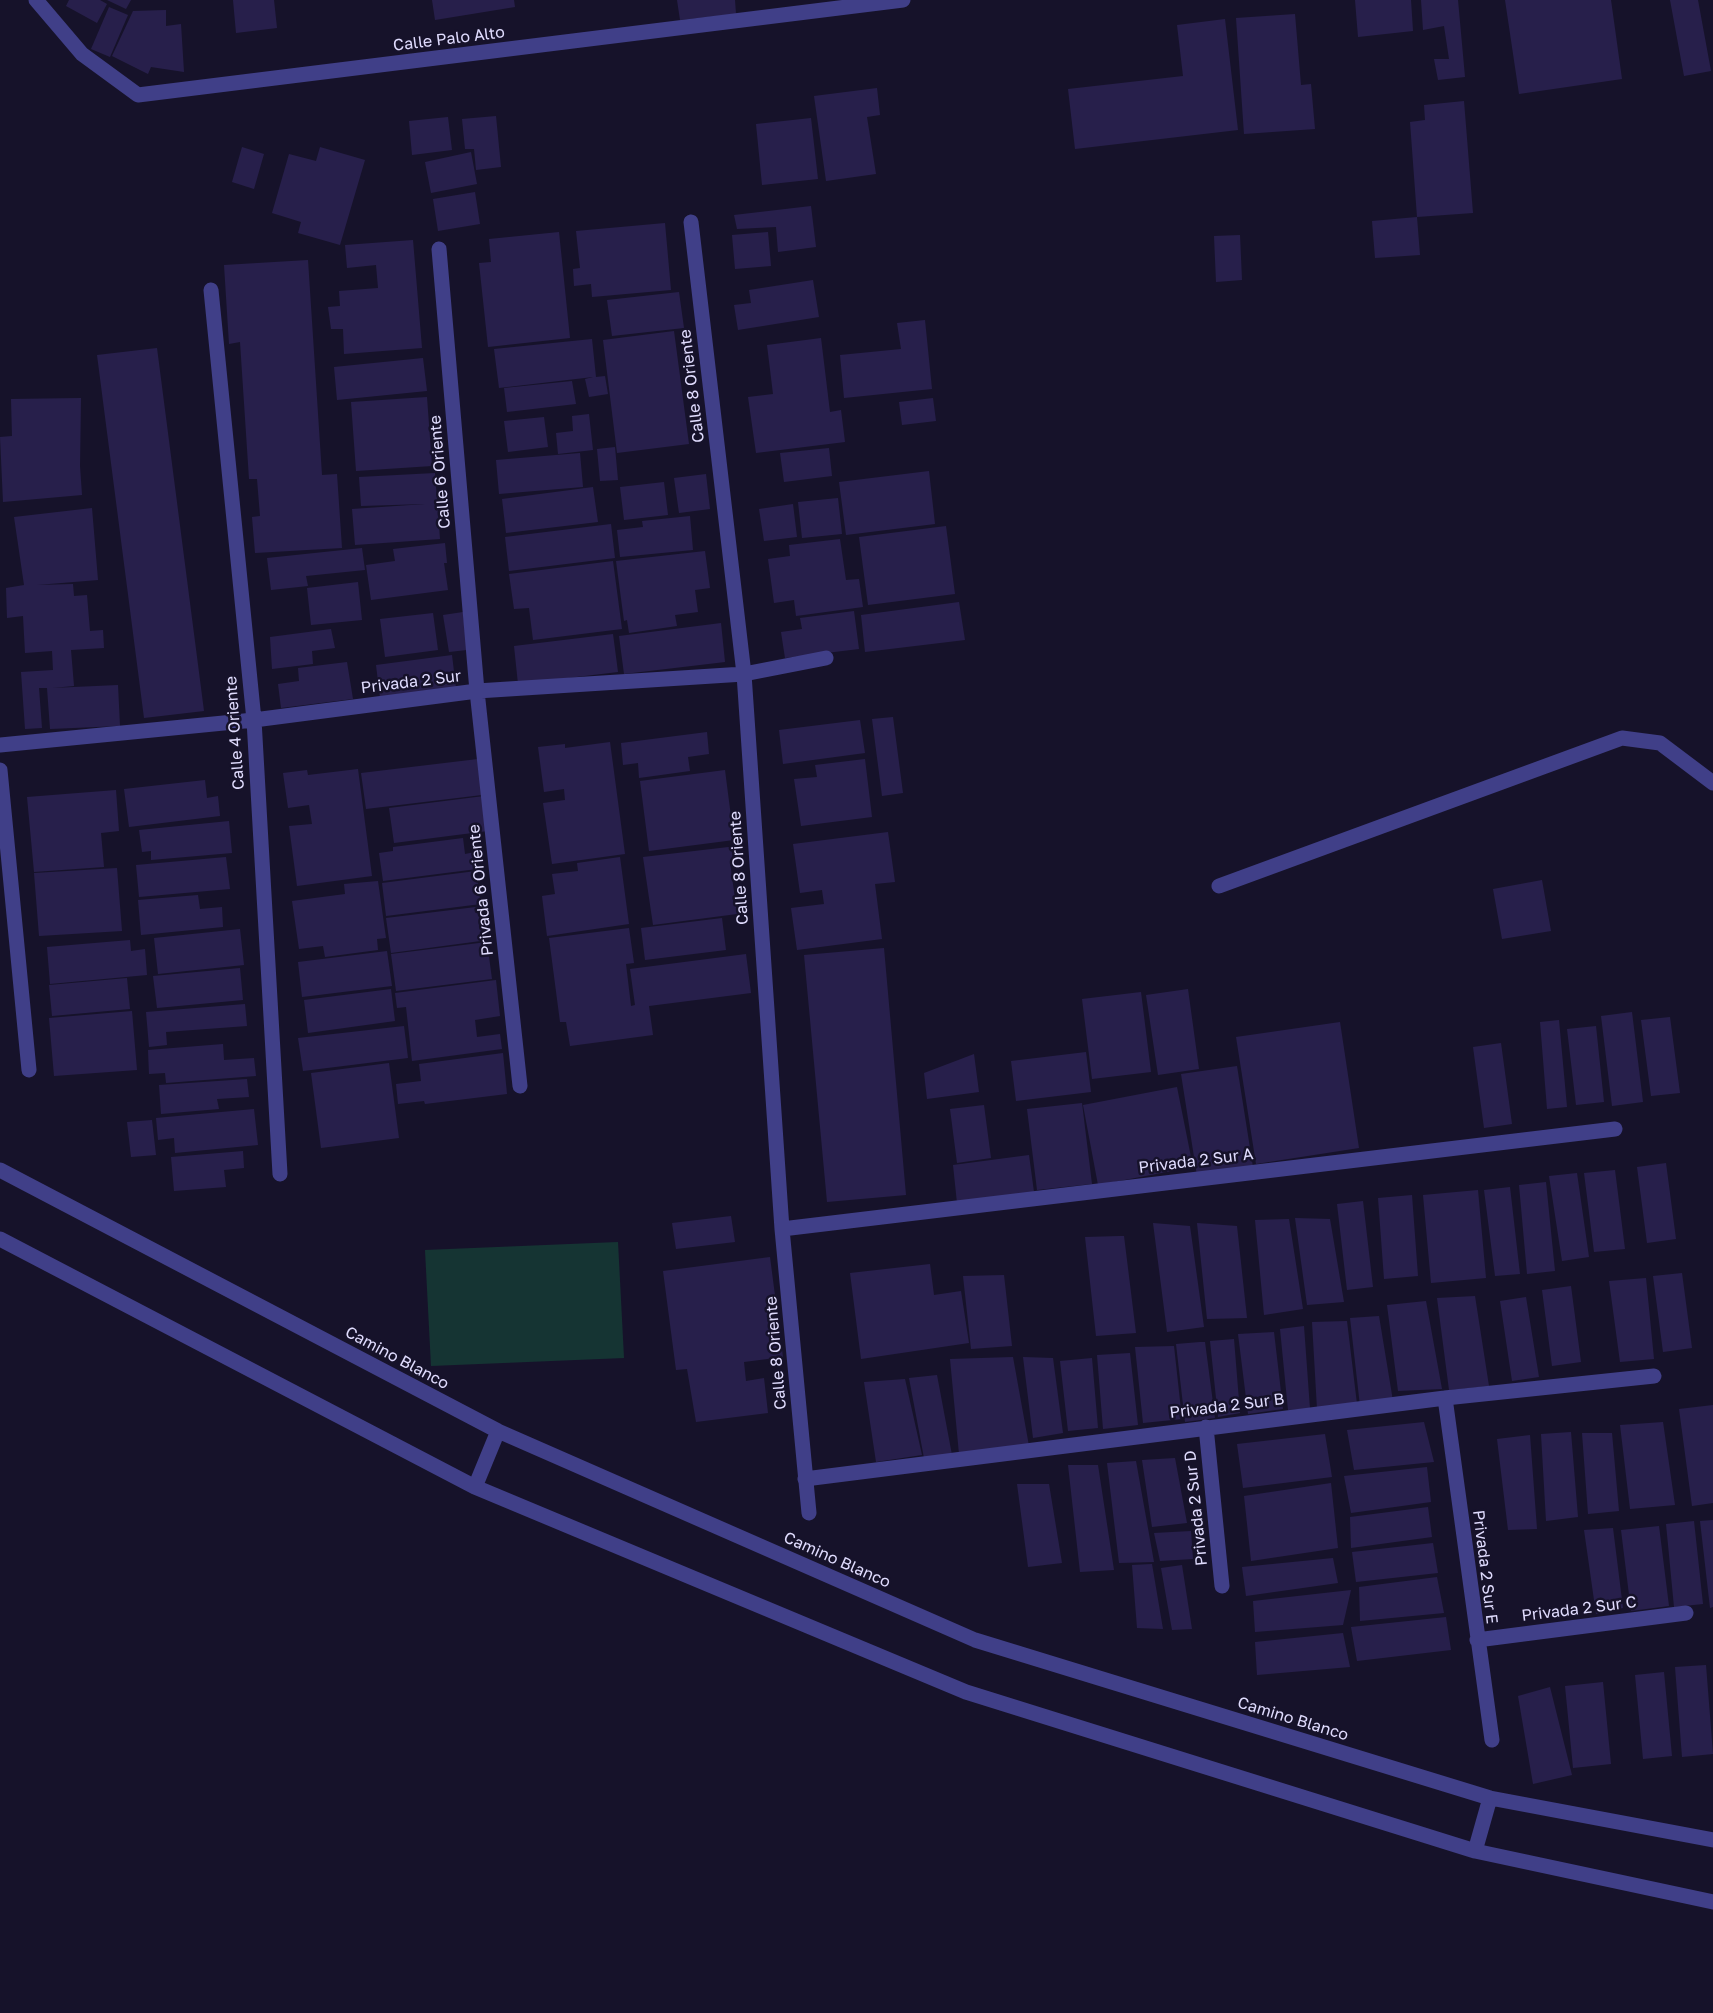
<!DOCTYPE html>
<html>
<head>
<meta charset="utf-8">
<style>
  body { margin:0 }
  canvas { display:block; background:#16122a }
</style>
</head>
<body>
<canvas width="1713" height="2013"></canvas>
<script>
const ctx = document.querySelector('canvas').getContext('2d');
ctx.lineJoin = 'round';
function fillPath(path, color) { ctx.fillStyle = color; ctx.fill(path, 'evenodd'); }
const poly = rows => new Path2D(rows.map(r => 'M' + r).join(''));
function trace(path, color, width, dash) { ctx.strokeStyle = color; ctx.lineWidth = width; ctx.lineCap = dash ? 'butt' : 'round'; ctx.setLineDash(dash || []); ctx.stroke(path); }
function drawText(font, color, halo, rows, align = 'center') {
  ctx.font = font + ' "Golos Text",sans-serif'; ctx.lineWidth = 5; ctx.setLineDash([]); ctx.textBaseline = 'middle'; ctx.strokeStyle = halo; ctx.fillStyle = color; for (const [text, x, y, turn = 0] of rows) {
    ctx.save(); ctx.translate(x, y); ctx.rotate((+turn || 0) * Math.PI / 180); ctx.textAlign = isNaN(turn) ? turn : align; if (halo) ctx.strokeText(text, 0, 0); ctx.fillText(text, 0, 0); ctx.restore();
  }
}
fillPath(poly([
  [618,1242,624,1358,431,1366,425,1250]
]), '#153433');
fillPath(poly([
  [69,0,100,0,107,4,97,23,66,6],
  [107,0,131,0,126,9],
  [233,0,274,0,277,28,236,33],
  [432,0,514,0,515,7,435,20],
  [677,0,735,0,736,14,680,20],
  [1355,0,1411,0,1413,31,1358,37],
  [1421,0,1458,0,1465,77,1438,80,1434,59,1449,59,1444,26,1423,30],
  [1505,0,1611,0,1622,79,1519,94],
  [1670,0,1698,0,1711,71,1684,76],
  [109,7,128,15,110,57,91,49],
  [166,10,166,26,181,24,184,72,151,67,148,74,112,56,133,11],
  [1295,14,1301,85,1311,84,1315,129,1244,134,1236,18],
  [1225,19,1238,130,1075,149,1068,89,1183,76,1177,25],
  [877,88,880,115,867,117,876,174,826,181,814,96],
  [1464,101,1473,213,1417,217,1420,255,1375,258,1372,221,1417,217,1410,122,1425,120,1424,105],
  [496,116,501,167,476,170,474,149,465,149,462,119],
  [448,117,452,150,412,155,409,121],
  [811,118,818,179,762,185,756,124],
  [242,147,264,154,254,189,232,182],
  [320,147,365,160,340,245,298,233,301,222,272,213,289,154,316,161],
  [471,152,477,184,431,193,425,162],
  [475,192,480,224,438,231,433,199],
  [811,206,816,247,778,252,776,227,737,229,734,215],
  [665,223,671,290,592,297,591,284,574,286,573,269,580,268,576,231],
  [559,232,570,338,488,347,479,263,491,262,489,239],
  [768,232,771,266,735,269,732,235],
  [1240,235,1242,280,1216,282,1214,236],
  [413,240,422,348,344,354,343,329,331,329,328,307,340,306,339,291,378,288,376,265,347,268,345,245],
  [308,260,322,475,337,474,342,548,255,553,252,517,260,516,257,479,249,479,240,342,229,344,224,265],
  [813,280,819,317,738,330,734,305,751,303,749,290],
  [679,292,684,328,612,336,607,300],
  [925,320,932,389,844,398,840,355,901,349,897,323],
  [674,331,689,444,617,453,603,340],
  [821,338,830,412,841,410,845,442,756,453,748,397,773,394,767,345],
  [592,339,596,377,605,376,608,394,589,397,585,379,593,377,499,388,494,349],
  [157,348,204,711,144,718,97,355],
  [423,358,427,391,337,400,334,367],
  [572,381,576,404,507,412,504,388],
  [427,397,432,466,356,471,351,402],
  [81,398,80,466,82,495,3,502,0,437,12,436,11,399],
  [933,398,936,421,902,425,899,402],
  [589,414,593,450,558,454,556,433,573,431,572,416],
  [544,417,548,447,508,452,504,421],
  [615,447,618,480,600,481,597,449],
  [829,448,832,476,784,482,780,453],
  [580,453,583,487,499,494,496,460],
  [929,471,935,524,846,535,839,482],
  [435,473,440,539,355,545,352,509,425,504,361,506,359,477],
  [706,474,710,509,679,513,674,478],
  [664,482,668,515,624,520,620,487],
  [593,487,598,522,506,533,502,499],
  [838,498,842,534,802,538,798,502],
  [793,504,797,537,764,541,759,509],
  [92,508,98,580,37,585,73,584,74,596,87,595,90,631,103,630,104,648,71,650,74,686,52,688,118,685,120,726,50,729,47,688,39,688,42,728,25,729,21,672,53,670,52,651,25,653,23,616,7,618,6,588,24,585,14,517],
  [690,516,693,550,620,557,617,530,643,527,642,521],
  [611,524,615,558,509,571,505,537],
  [946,526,955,594,868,605,859,537],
  [840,539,846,580,859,579,863,607,796,616,794,600,774,603,768,559,790,556,789,545],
  [445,543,447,563,444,563,448,590,371,600,366,565,395,561,393,549],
  [362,548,365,570,306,576,308,586,271,590,267,558],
  [705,551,710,588,695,590,698,612,675,615,677,626,629,633,627,620,624,621,616,561],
  [613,561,622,629,533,640,529,608,514,609,509,574],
  [358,582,362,620,311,625,307,588],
  [959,602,965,640,865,652,861,615],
  [854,611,859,649,785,658,781,632,802,629,800,618],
  [463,612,467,650,449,652,443,615],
  [433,613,438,650,385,657,380,619],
  [721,623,725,662,624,674,619,636],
  [331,629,335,648,312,651,313,664,272,669,270,637],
  [613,634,618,672,518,684,514,646],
  [452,655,456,688,380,698,376,665],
  [347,662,353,699,281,708,278,684,299,681,298,668],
  [893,717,903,793,882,796,872,719],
  [860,720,865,753,783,764,779,730],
  [707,732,709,754,688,757,690,771,639,778,638,763,623,765,621,743],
  [610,742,625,854,552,864,543,803,565,800,564,789,544,792,538,747,565,744,565,748],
  [478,759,482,795,366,809,361,773],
  [865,759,872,817,801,826,794,779,817,777,815,765],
  [358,769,372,876,297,886,289,826,312,824,309,805,288,808,283,773,307,770,308,775],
  [725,770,734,840,649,851,640,781],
  [205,780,207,798,218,796,220,816,129,827,124,789],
  [116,790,119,831,101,833,104,867,34,872,27,797],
  [484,796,488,831,394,843,389,808],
  [229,821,232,853,151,860,151,851,142,852,139,830],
  [888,832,895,882,875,884,882,939,797,950,791,908,824,904,822,890,800,893,793,844],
  [463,838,465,854,475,852,477,869,383,881,379,853,393,851,393,847],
  [737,846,738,861,730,862,737,914,653,925,643,857],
  [226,857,230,889,139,897,136,865],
  [620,857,629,924,547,936,542,896,555,894,552,874,578,871,577,863],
  [117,868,122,931,39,936,34,873],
  [476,871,481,904,386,916,382,883],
  [1542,880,1551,931,1502,939,1493,889],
  [378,881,386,938,377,939,378,950,325,957,323,946,299,949,292,901,345,894,344,884],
  [198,895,200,909,222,907,223,927,141,935,138,900],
  [484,906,488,940,391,953,386,918],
  [722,918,726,950,645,960,641,928],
  [629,928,634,963,626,964,631,1006,635,1005,630,969,746,954,751,993,649,1006,653,1035,570,1046,566,1022,560,1022,549,938],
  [240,929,244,965,158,974,154,938],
  [130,940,131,951,145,949,147,975,50,984,47,947],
  [487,942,492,979,396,991,391,954],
  [884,948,906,1195,827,1202,804,955],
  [387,951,392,986,302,997,298,962],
  [240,968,243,1000,157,1008,153,976],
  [127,978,130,1009,52,1016,49,985],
  [496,980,500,1016,475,1020,477,1037,500,1034,502,1049,412,1061,406,1007,397,1008,395,993],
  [391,989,395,1021,308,1033,304,1000],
  [1188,989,1199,1069,1158,1075,1146,995],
  [1141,992,1151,1072,1092,1079,1082,999],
  [245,1004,247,1026,166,1032,167,1045,149,1047,146,1012],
  [132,1011,137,1070,54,1076,49,1018],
  [1632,1012,1643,1102,1612,1106,1601,1016],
  [1670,1017,1680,1093,1651,1096,1641,1020],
  [1559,1020,1567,1107,1547,1109,1540,1022],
  [1340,1022,1359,1148,1256,1164,1236,1037],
  [404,1026,408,1058,303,1071,298,1038],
  [1596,1026,1604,1102,1576,1105,1567,1029],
  [1501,1043,1512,1124,1484,1128,1473,1047],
  [223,1044,224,1060,254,1058,256,1076,166,1083,165,1073,149,1074,148,1050],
  [1086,1052,1091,1092,1016,1101,1011,1061],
  [503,1053,507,1094,425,1104,424,1101,398,1104,396,1084,421,1081,419,1064],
  [974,1054,979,1092,927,1099,924,1073],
  [389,1063,399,1138,321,1148,311,1073],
  [1237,1066,1253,1167,1197,1176,1181,1074],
  [247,1079,249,1097,217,1099,219,1109,161,1114,159,1085],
  [1177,1087,1193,1167,1098,1185,1083,1105],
  [1082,1103,1092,1184,1037,1190,1027,1109],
  [984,1105,991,1158,957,1163,950,1109],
  [254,1109,258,1145,175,1153,174,1138,158,1140,156,1118],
  [152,1120,156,1155,131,1157,127,1122],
  [243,1151,244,1168,224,1170,226,1187,174,1191,171,1157],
  [1029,1155,1034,1192,957,1203,953,1165],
  [1666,1163,1676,1239,1647,1243,1637,1167],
  [1615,1170,1625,1249,1594,1252,1584,1173],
  [1577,1173,1589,1257,1562,1261,1549,1176],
  [1546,1182,1555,1271,1527,1274,1519,1185],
  [1510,1187,1520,1274,1495,1276,1484,1190],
  [1478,1190,1486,1278,1431,1283,1423,1195],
  [1412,1195,1418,1276,1384,1279,1378,1198],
  [1363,1201,1373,1287,1347,1290,1337,1204],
  [731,1216,735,1242,676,1249,672,1223],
  [1295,1218,1330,1219,1344,1302,1307,1305],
  [1289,1219,1303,1309,1264,1315,1255,1220],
  [1153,1223,1190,1226,1204,1327,1167,1332],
  [1197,1223,1237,1226,1247,1318,1207,1319],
  [1120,1236,1124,1236,1136,1333,1096,1336,1085,1237],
  [770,1257,783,1357,744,1362,746,1381,764,1378,768,1413,696,1422,687,1369,676,1370,663,1271],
  [930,1264,934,1295,961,1291,969,1343,861,1359,850,1273],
  [1682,1273,1692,1348,1663,1352,1653,1276],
  [1004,1275,1012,1346,971,1349,963,1276],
  [1646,1278,1654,1359,1620,1362,1609,1281],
  [1571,1286,1581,1362,1552,1366,1542,1290],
  [1475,1296,1489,1386,1449,1390,1437,1298],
  [1526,1297,1539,1377,1512,1381,1500,1301],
  [1426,1301,1442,1389,1398,1391,1387,1305],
  [1379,1316,1393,1401,1360,1406,1350,1318],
  [1347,1321,1357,1404,1317,1409,1312,1322],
  [1304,1326,1310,1409,1288,1410,1280,1329],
  [1274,1332,1283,1409,1248,1414,1238,1334],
  [1234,1339,1240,1413,1218,1417,1210,1341],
  [1200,1342,1205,1342,1215,1418,1185,1422,1176,1344],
  [1174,1346,1182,1419,1143,1423,1135,1347],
  [1130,1353,1138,1425,1103,1429,1097,1355],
  [1013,1357,1029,1446,959,1454,950,1359],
  [1023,1357,1053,1358,1063,1433,1033,1438],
  [1092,1358,1098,1428,1068,1431,1060,1361],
  [937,1375,952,1455,924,1458,909,1378],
  [905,1379,922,1455,876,1462,864,1382],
  [1713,1405,1713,1503,1692,1506,1679,1409],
  [1424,1422,1434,1462,1354,1470,1347,1430],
  [1663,1422,1675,1505,1630,1509,1620,1425],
  [1571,1432,1578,1517,1546,1521,1541,1434],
  [1582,1433,1612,1433,1619,1511,1588,1514],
  [1325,1434,1332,1477,1243,1488,1237,1444],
  [1530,1435,1537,1529,1508,1530,1497,1439],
  [1175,1458,1187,1523,1152,1527,1142,1460],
  [1136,1461,1154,1562,1119,1563,1107,1463],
  [1068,1465,1098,1465,1114,1570,1080,1572],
  [1427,1467,1431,1502,1351,1513,1344,1476],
  [1331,1483,1338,1548,1251,1561,1244,1496],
  [1017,1484,1049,1484,1062,1563,1028,1567],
  [1428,1507,1432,1537,1351,1548,1350,1517],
  [1713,1520,1713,1607,1710,1608,1700,1521],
  [1694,1521,1703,1604,1674,1607,1666,1524],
  [1659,1526,1669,1606,1631,1611,1621,1530],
  [1613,1528,1623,1608,1596,1614,1584,1530],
  [1191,1531,1193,1559,1160,1561,1154,1533],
  [1433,1543,1438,1573,1356,1582,1352,1552],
  [1333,1558,1338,1583,1246,1596,1242,1567],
  [1152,1564,1163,1629,1137,1628,1132,1565],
  [1182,1565,1192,1629,1172,1630,1161,1568],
  [1437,1577,1444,1613,1360,1621,1359,1587],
  [1351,1590,1343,1625,1255,1632,1253,1601],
  [1446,1617,1451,1650,1357,1661,1351,1627],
  [1343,1633,1350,1667,1257,1675,1255,1642],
  [1706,1665,1713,1754,1682,1757,1675,1667],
  [1664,1672,1672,1756,1643,1759,1635,1675],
  [1603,1682,1611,1764,1573,1768,1565,1686],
  [1550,1687,1572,1775,1533,1784,1518,1696]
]), '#271f4b');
trace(poly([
  [1219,886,1622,738,1660,743,1713,783]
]), '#403f88', 15);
trace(poly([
  [36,0,82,54,138,95,903,0],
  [691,222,744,674,782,1229,809,1513],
  [439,249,477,691,520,1086],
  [211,290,254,720,280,1174],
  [0,745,254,720,477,691,744,674,826,658],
  [0,770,29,1070],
  [782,1229,1615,1129],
  [1445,1398,1492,1740],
  [1206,1427,1222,1586],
  [805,1479,1445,1398,1654,1376],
  [1477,1640,1686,1613]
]), '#403f88', 15);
trace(poly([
  [0,1170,498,1431,975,1640,1490,1798,1713,1840],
  [0,1239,475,1487,966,1692,1475,1851,1713,1902],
  [475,1487,498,1431],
  [1475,1851,1490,1798]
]), '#403f88', 15);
drawText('16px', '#e0dcfe', '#16122a', [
  ["Calle Palo Alto",449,39,-7],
  ["Calle 8 Oriente",692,386,-97],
  ["Calle 6 Oriente",440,472,-95],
  ["Privada 2 Sur",411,682,-7],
  ["Calle 4 Oriente",235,733,-94],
  ["Calle 8 Oriente",739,868,-94],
  ["Privada 6 Oriente",481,890,-96],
  ["Privada 2 Sur A",1196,1161,-7],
  ["Calle 8 Oriente",776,1353,-95],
  ["Camino Blanco",397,1358,28],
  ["Privada 2 Sur B",1227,1406,-7],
  ["Privada 2 Sur D",1196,1508,-96],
  ["Camino Blanco",837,1560,24],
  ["Privada 2 Sur E",1485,1567,83],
  ["Privada 2 Sur C",1579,1609,-7],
  ["Camino Blanco",1293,1719,17]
]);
</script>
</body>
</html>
